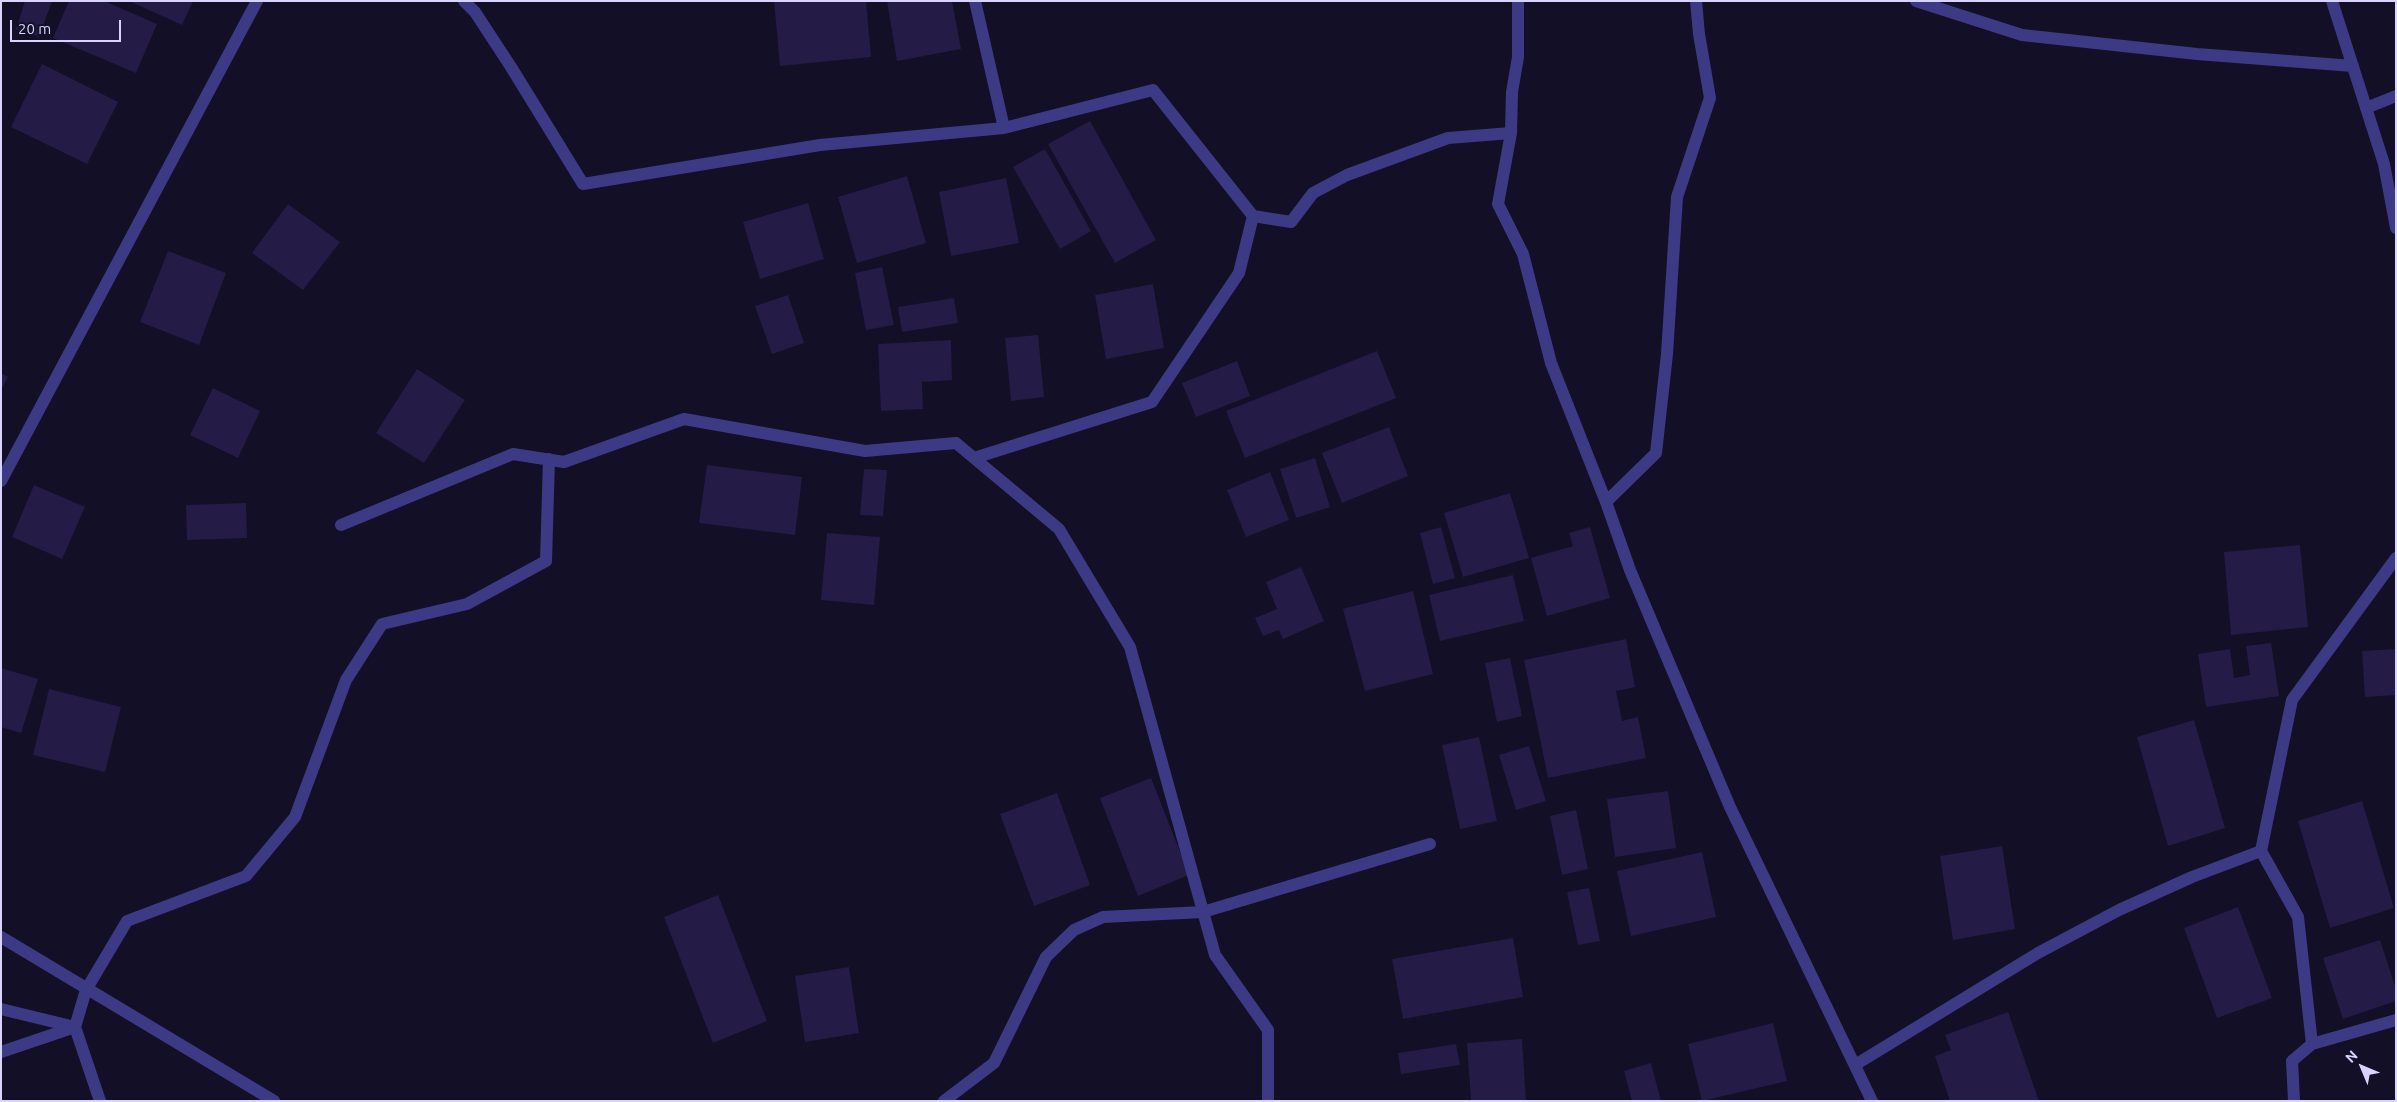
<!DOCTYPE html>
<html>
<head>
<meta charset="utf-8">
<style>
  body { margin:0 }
  #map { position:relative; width:2397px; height:1102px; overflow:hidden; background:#130f26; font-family:Ubuntu,sans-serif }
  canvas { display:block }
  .frame { position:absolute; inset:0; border:2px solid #d9d4ff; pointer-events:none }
  .north { position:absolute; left:2337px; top:1042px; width:50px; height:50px; -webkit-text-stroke:4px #130f26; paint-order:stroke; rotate:315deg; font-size:14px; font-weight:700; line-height:20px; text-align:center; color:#d9d4ff }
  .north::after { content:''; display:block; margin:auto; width:18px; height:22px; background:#d9d4ff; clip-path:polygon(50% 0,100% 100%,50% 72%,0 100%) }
  .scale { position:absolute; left:10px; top:20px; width:111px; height:22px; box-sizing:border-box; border:2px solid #d9d4ff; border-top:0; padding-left:6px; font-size:15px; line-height:18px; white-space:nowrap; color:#d9d4ff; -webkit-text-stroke:4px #130f26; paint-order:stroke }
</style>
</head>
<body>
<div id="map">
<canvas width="2397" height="1102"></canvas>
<div class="frame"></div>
<div class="north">N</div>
<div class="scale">20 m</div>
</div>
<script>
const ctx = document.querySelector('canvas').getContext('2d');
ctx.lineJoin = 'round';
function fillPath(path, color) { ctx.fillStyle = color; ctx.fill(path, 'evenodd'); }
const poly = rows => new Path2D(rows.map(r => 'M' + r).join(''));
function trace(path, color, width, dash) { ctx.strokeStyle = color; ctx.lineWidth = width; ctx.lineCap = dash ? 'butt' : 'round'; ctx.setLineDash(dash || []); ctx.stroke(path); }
fillPath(poly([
  [25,1,52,1,39,37,16,29],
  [69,1,104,1,157,24,136,73,53,38],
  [129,1,193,1,182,25],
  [774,1,866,1,871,57,780,66],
  [887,1,952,1,961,49,897,61],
  [42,64,118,102,87,164,11,127],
  [1090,121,1156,240,1115,263,1048,144],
  [1045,149,1091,231,1060,249,1013,167],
  [907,176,926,243,857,263,838,197],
  [1006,178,1019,243,951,256,939,192],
  [808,203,824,259,760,279,743,222],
  [288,204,340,242,303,290,252,253],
  [168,251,226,273,199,345,140,322],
  [882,267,894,325,866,330,855,273],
  [1153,284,1164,348,1106,359,1095,295],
  [788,295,804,343,772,354,755,306],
  [954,298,958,323,902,332,898,307],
  [1038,335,1044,397,1011,401,1005,338],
  [951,340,952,380,922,382,923,409,881,411,878,344],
  [1377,351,1396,398,1245,458,1226,411],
  [1237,361,1250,396,1196,417,1182,383],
  [417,369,465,400,424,463,376,433],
  [1,373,8,377,1,390],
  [213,388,260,411,238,458,190,435],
  [1389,427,1408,476,1342,503,1322,453],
  [1315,458,1330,507,1296,518,1280,469],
  [707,465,802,477,795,535,699,523],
  [864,469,887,470,883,516,860,515],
  [1270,472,1289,520,1246,537,1227,490],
  [34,485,85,507,62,559,12,537],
  [1510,493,1529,558,1463,577,1444,513],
  [246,503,247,538,187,540,186,505],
  [1441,527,1455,578,1433,584,1420,533],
  [1590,527,1610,598,1547,616,1531,558,1573,546,1569,533],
  [827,533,880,537,874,605,821,600],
  [2300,545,2308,627,2231,635,2224,552],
  [1301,567,1324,621,1283,639,1279,630,1263,636,1255,618,1277,609,1266,582],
  [1513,575,1524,621,1440,641,1429,595],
  [1413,591,1433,674,1365,691,1343,609],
  [1626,639,1635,687,1616,691,1622,721,1638,717,1646,758,1548,778,1524,660],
  [2271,643,2279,696,2206,707,2198,654,2230,649,2234,678,2250,675,2246,646],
  [2396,649,2396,695,2365,697,2362,651],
  [1510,658,1522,716,1497,722,1485,663],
  [1,668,38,679,21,733,1,727],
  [49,689,121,707,105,772,33,755],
  [2194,720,2225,828,2168,846,2137,737],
  [1479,737,1497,821,1460,829,1442,745],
  [1529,746,1546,801,1516,810,1499,755],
  [1151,778,1189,875,1138,896,1100,798],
  [1668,791,1676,848,1615,857,1607,799],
  [1057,793,1090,885,1034,906,1000,814],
  [2362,801,2394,908,2330,928,2298,821],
  [1576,810,1588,869,1562,875,1550,816],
  [2002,846,2015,929,1953,940,1940,856],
  [1702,852,1716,917,1631,936,1617,871],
  [1589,888,1600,941,1578,945,1567,892],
  [718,895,767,1021,713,1043,664,917],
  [2238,907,2272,998,2217,1018,2184,928],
  [1513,938,1523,997,1403,1019,1392,959],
  [2380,940,2396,989,2396,1001,2343,1019,2323,958],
  [849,967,859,1033,805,1042,795,976],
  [2008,1012,2039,1101,1950,1101,1935,1056,1951,1050,1945,1035],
  [1773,1023,1787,1081,1702,1101,1688,1044],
  [1522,1039,1526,1101,1471,1101,1467,1043],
  [1456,1044,1460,1065,1401,1074,1398,1053],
  [1651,1063,1661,1101,1632,1101,1624,1071]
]), '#241b47');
trace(poly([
  [464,1,475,12,511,67,583,184,820,145,1004,128,1153,90,1253,216,1291,222,1313,193,1347,175,1448,138,1511,133],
  [975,1,1004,128],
  [1518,1,1518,57,1512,92,1511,133,1498,204,1523,254,1551,363,1606,502],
  [1696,1,1699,34,1710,98,1677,197,1667,354,1656,453,1606,502,1630,570,1730,807,1872,1101],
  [1916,1,2022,35,2197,54,2353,66],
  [2332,1,2384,164,2396,228],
  [2366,108,2396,96],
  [974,458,1152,402,1239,273,1253,216],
  [1,481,257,1],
  [341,525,513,454,564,462,684,419,865,451,956,443,1059,529,1130,647,1215,955,1268,1030,1268,1101],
  [1,937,274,1101],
  [1,1009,75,1027,86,990,127,921,246,876,295,817,346,680,382,624,467,604,546,561,549,459],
  [2312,1044,2396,1020],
  [1,1052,75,1027,100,1101],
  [1855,1065,2038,953,2119,910,2192,877,2261,851],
  [944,1101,994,1063,1046,957,1074,930,1103,917,1203,912,1430,844],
  [2294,1101,2292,1061,2312,1044,2298,917,2261,851,2292,700,2396,558]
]), '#3d3a85', 12);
</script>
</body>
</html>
